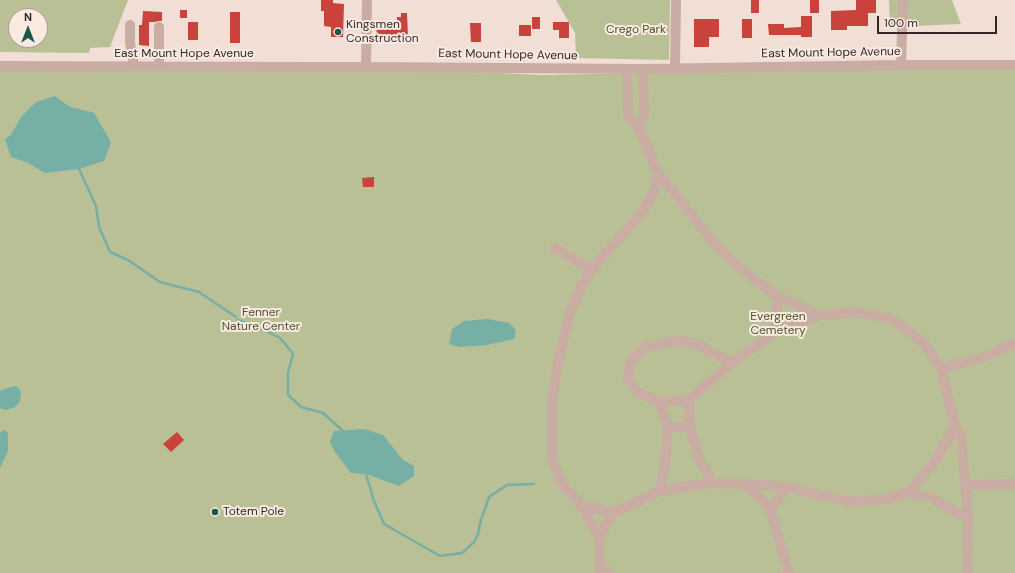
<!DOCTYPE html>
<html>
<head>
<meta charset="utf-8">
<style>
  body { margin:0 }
  #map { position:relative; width:1015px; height:573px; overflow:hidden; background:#f1dfd6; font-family:"DM Sans",sans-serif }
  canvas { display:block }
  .north { position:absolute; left:8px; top:8px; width:40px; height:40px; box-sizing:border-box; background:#f9eae2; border:1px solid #aa9c96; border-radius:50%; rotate:0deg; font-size:11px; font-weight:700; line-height:16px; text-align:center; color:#342625 }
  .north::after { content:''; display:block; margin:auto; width:14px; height:18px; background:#1a564e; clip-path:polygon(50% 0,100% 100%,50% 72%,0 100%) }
  .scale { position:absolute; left:877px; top:16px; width:120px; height:18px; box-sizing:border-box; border:2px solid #342625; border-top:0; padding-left:5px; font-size:12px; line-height:14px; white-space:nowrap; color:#342625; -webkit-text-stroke:3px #f9eae2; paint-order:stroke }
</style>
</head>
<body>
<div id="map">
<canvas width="1015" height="573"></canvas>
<div class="north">N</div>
<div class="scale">100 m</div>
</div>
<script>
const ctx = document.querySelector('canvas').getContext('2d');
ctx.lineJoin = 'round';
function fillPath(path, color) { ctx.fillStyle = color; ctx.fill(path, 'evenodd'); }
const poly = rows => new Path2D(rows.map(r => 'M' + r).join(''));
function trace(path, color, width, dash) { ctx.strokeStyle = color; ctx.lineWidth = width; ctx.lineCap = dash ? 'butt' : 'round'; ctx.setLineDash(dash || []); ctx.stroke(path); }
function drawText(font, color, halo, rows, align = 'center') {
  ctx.font = font + ' "DM Sans",sans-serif'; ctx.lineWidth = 4; ctx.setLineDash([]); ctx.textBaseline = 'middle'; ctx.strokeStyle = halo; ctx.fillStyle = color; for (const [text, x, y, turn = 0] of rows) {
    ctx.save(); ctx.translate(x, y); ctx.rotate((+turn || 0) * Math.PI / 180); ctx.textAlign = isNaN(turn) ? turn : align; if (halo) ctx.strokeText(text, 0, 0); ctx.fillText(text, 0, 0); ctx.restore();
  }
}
fillPath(poly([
  [0,0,128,0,110,47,90,48,89,53,0,52],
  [16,16,40,16,40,40,16,40],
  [556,0,670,0,669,60,576,58,575,33],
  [889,0,952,0,961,24,890,27],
  [1015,66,1015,573,0,573,0,67,366,67,541,75]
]), '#bac096');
fillPath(poly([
  [55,96,70,107,94,113,111,142,104,161,79,169,45,173,28,163,11,157,5,139,11,135,21,117,36,102],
  [488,319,509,323,516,330,514,339,487,345,459,347,449,344,452,329,464,321],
  [16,386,20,389,21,396,19,403,15,407,10,409,6,410,0,408,0,391,7,388],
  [365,429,383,435,403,460,414,466,414,476,399,486,366,474,351,473,335,452,330,442,334,431],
  [4,430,8,433,8,451,0,468,0,433]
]), '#75afa5');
trace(poly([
  [79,169,96,206,99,227,110,252,128,260,160,282,199,292,236,317],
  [237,320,258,327,280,338,290,350],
  [292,352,293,355,288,372,288,395,301,407,323,413,342,430],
  [366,474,374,501,384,524,440,556,462,553,474,542,478,534,481,519,485,509,489,497,507,485,534,484]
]), '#75afa5', 2.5);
fillPath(poly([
  [321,0,333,0,333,3,344,4,343,37,331,37,331,27,324,26,324,11,321,11],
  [751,0,759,0,759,13,751,13],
  [810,0,819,0,819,13,810,13],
  [856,0,876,0,876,13,868,13,868,26,847,26,847,30,831,30,831,11,856,10],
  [180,10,187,10,187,18,180,18],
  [143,11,162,12,162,21,159,21,155,22,149,22,149,46,139,45,139,25,142,25],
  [230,12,240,12,240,43,230,43],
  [401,13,407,13,408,37,386,38,386,39,377,39,376,23,397,22,397,17,401,17],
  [801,16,812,16,812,37,801,37,801,35,769,35,768,24,784,24,784,28,801,27],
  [532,17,540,17,540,29,532,29],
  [694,19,719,19,719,37,709,37,709,47,694,47],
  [742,19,752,19,752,38,742,38],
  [188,22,198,22,198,40,188,40],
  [553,22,569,22,569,38,559,38,559,30,553,30],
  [470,23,481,23,481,42,471,42],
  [519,25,531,25,531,36,519,36],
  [374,177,374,187,363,187,362,178],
  [177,432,184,440,171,452,163,444]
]), '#c9423c');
trace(poly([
  [130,25,130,42,134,66],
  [159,27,159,67],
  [901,65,903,0],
  [0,66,311,67,366,67,643,69,901,65,1015,65],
  [366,67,367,0],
  [675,69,676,0],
  [639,128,644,115,643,69],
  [658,174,672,189,710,239,741,269,778,297,819,315,856,312,891,319,924,343,941,369,955,426,961,437,968,514,967,567,968,573],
  [555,248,591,270],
  [775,332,778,297],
  [732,363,689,400,659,402,636,391,628,378,631,360,646,347,676,341,697,344,732,363,775,332,819,315],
  [941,369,984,357,1015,343],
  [689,400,690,427,700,461,709,474,711,483],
  [659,402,668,427,665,464,660,491],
  [668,427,690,427],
  [747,484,770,509,789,573],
  [966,485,1015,484],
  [910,491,914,494,932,498,959,514,968,514],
  [581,505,613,513,660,491,711,483,747,484,787,487,849,502,888,499,910,491,937,459,955,426],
  [770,509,787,487],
  [599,538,613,513],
  [600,564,608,573],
  [599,573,599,538,581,505,562,484,552,458,552,400,558,363,570,313,581,286,591,270,641,214,653,194,658,174,639,128,628,116,627,69]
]), '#c9aca2', 10);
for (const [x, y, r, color] of [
  [338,32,4,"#1a564e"],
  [215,512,4,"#1a564e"]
]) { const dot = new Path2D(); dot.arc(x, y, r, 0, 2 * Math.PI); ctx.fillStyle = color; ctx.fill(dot); trace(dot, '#f9eae2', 1.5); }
drawText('12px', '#342625', '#f9eae2', [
  ["Kingsmen",346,25],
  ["Construction",346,39],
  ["Totem Pole",223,512]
], 'left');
drawText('12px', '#4b5228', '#f9eae2', [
  ["Crego Park",636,30],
  ["Fenner",261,313],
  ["Nature Center",261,327],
  ["Evergreen",778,317],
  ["Cemetery",778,331]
]);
drawText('12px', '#342625', '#f9eae2', [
  ["East Mount Hope Avenue",831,53,-1],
  ["East Mount Hope Avenue",184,54],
  ["East Mount Hope Avenue",508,55,1]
]);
</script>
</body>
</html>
